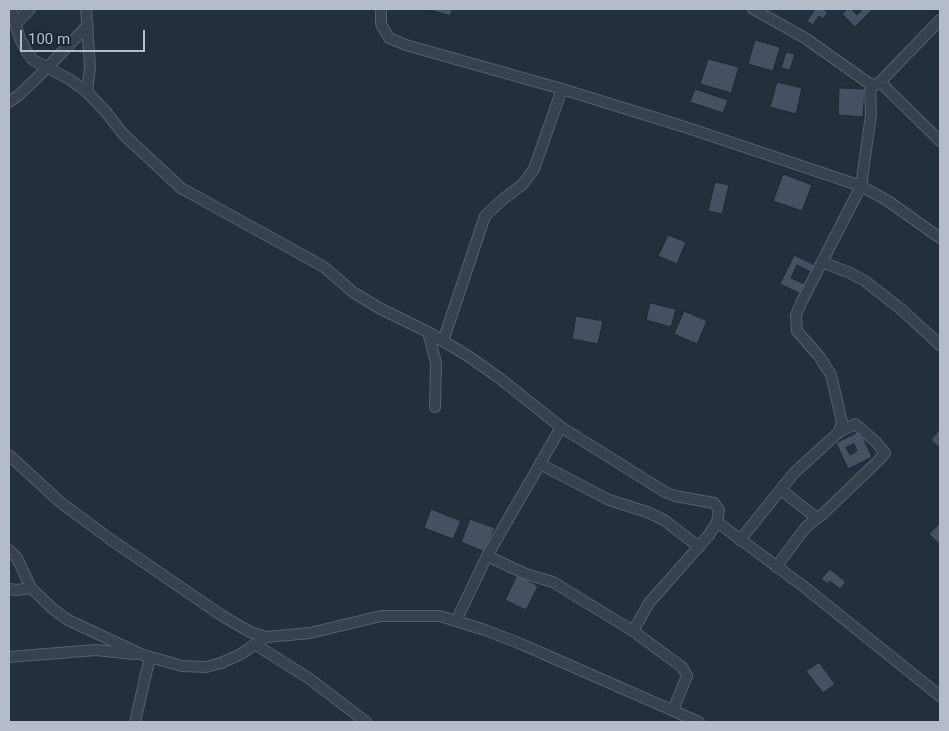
<!DOCTYPE html>
<html>
<head>
<meta charset="utf-8">
<style>
  body { margin:0 }
  #map { position:relative; width:949px; height:731px; overflow:hidden; background:#242f3e; font-family:Roboto,sans-serif }
  canvas { display:block }
  .frame { position:absolute; inset:0; border:10px solid #b4bcc9; pointer-events:none }
  .scale { position:absolute; left:20px; top:30px; width:125px; height:22px; box-sizing:border-box; border:2px solid #b4bcc9; border-top:0; padding-left:6px; font-size:15px; line-height:18px; white-space:nowrap; color:#b4bcc9; -webkit-text-stroke:4px #1d2633; paint-order:stroke }
</style>
</head>
<body>
<div id="map">
<canvas width="949" height="731"></canvas>
<div class="frame"></div>
<div class="scale">100 m</div>
</div>
<script>
const ctx = document.querySelector('canvas').getContext('2d');
ctx.lineJoin = 'round';
function fillPath(path, color) { ctx.fillStyle = color; ctx.fill(path, 'evenodd'); }
const poly = rows => new Path2D(rows.map(r => 'M' + r).join(''));
function trace(path, color, width, dash) { ctx.strokeStyle = color; ctx.lineWidth = width; ctx.lineCap = dash ? 'butt' : 'round'; ctx.setLineDash(dash || []); ctx.stroke(path); }
const building = poly([
  [427,9,453,9,450,16,427,9],
  [815,9,823,9,828,12,823,19,819,16,813,25,807,21,815,9],
  [847,9,851,9,857,15,863,9,873,9,855,27,842,14,847,9],
  [755,40,780,47,773,71,748,64,755,40],
  [786,52,795,54,790,70,781,68,786,52],
  [708,59,739,67,731,93,700,84,708,59],
  [777,82,802,88,796,114,770,107,777,82],
  [839,88,865,89,863,117,838,115,839,88],
  [695,89,728,100,723,113,690,102,695,89],
  [783,174,812,185,802,211,773,201,783,174],
  [715,182,729,185,722,214,708,211,715,182],
  [668,235,686,242,677,264,658,256,668,235],
  [794,255,817,266,813,273,797,265,791,278,807,285,803,295,780,284,794,255],
  [650,303,676,309,671,327,646,320,650,303],
  [684,311,707,321,697,344,674,334,684,311],
  [576,316,603,321,598,344,572,339,576,316],
  [940,429,940,448,931,440,940,429],
  [860,431,872,457,848,469,836,443,860,431],
  [854,444,857,451,850,455,846,447,854,444],
  [431,509,461,521,453,539,424,528,431,509],
  [470,519,495,528,485,552,461,542,470,519],
  [940,523,940,545,929,534,940,523],
  [830,569,846,582,840,589,830,581,828,584,821,579,830,569],
  [517,575,538,586,526,610,505,600,517,575],
  [819,662,835,684,823,693,806,671,819,662]
]);
fillPath(building, '#455162');
trace(building, '#1f2835', 1);
const minor = poly([
  [11,9,20,39,27,52,33,60,69,79,87,92,106,112,123,134,181,188,324,267,354,293,381,309,428,332,468,356,498,377,561,427,665,492,675,496,714,503,719,510,717,522],
  [86,9,90,67,87,92],
  [381,9,381,24,389,38,406,45,562,89,688,128,861,186,888,201,940,238],
  [753,9,805,38,870,84,876,85,880,82,940,20],
  [16,24,30,9],
  [880,82,940,141],
  [9,102,19,95,48,67,88,25],
  [822,262,850,273,865,281,902,310,940,345],
  [428,332,436,363,435,407],
  [443,341,485,216,502,200,523,184,534,169,562,89],
  [9,455,60,502,110,539,221,615,250,632,266,637,310,633,381,616,440,616,485,630,521,644,699,722],
  [540,464,561,427],
  [781,490,817,518],
  [740,540,794,473,839,432,842,422,831,375,819,356,797,331,796,315,802,301,861,186,871,115,870,84],
  [9,550,17,558,31,588,53,609,68,620,143,655,182,666,206,667,221,663,241,654,266,637],
  [487,556,540,464,609,500,647,512,664,520,699,547],
  [776,567,806,527,824,513,879,460,885,453,876,442,855,424,839,432],
  [9,589,17,590,31,588],
  [456,621,487,556,526,574,553,582,633,631,682,667,687,676,673,710],
  [633,631,649,603,709,535,717,522,803,586,940,696],
  [256,645,310,679,366,722],
  [9,657,96,650,134,654],
  [135,722,150,657]
]);
trace(minor, '#565f6c', 12);
trace(minor, '#38414e', 10);
</script>
</body>
</html>
